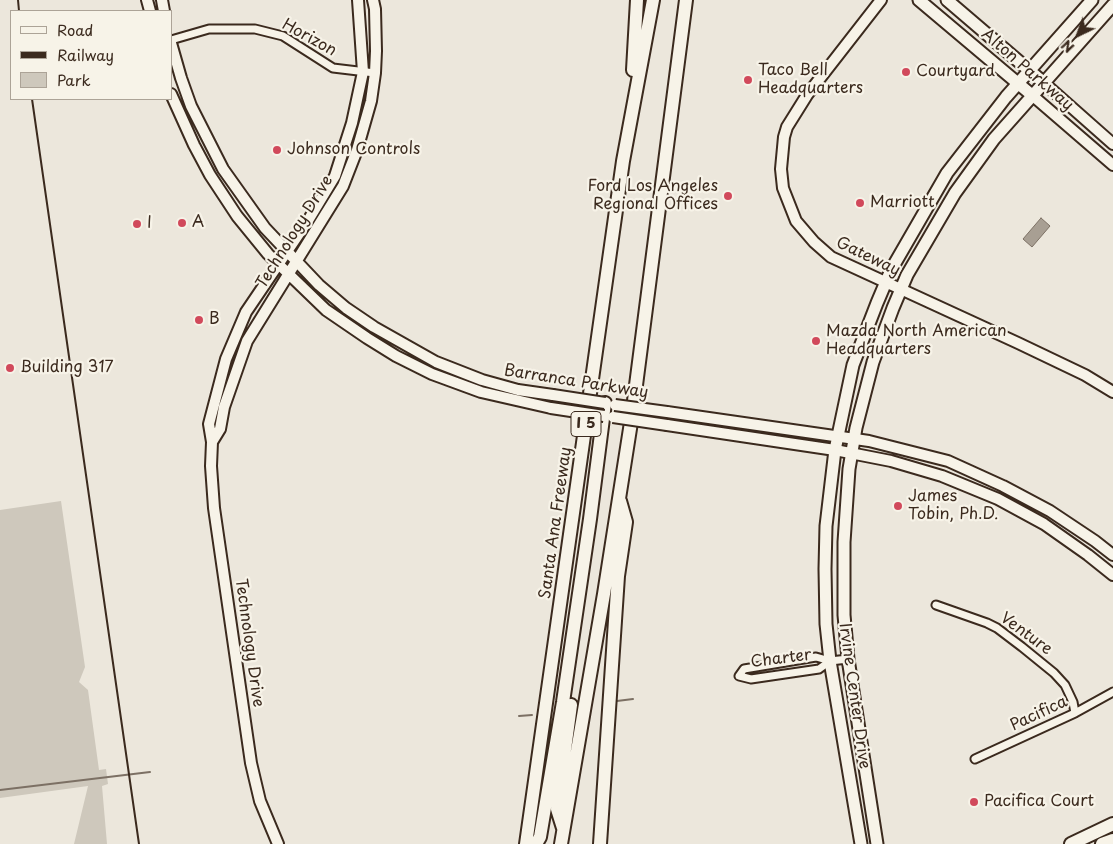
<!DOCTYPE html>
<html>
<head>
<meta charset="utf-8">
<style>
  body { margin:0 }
  #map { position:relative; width:1113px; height:844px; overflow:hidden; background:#ece7dc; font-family:"Playpen Sans",sans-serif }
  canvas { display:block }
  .legend { position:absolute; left:10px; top:10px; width:162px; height:90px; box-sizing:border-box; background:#f7f3e8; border:1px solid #aca397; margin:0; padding:6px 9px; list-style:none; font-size:15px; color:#3b2a1e }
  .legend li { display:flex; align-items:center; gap:10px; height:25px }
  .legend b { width:25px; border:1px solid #aca397 }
  .north { position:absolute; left:1053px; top:10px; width:50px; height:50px; -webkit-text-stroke:4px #f7f3e8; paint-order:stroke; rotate:222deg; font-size:14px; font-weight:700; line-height:20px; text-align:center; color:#3b2a1e }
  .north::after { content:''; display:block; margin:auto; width:18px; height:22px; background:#3b2a1e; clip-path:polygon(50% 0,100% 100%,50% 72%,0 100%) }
</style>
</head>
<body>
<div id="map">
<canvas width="1113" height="844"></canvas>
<ul class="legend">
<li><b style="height:6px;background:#f7f3e8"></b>Road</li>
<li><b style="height:6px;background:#3b2a1e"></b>Railway</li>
<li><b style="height:14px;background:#cec8bc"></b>Park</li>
</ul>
<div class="north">N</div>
</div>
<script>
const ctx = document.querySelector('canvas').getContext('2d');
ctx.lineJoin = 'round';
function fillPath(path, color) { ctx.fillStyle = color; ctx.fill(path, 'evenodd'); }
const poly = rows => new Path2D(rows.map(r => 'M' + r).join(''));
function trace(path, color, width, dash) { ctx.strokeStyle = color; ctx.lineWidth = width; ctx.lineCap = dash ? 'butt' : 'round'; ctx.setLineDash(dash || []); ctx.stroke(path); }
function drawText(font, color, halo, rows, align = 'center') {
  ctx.font = font + ' "Playpen Sans",sans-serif'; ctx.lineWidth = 4.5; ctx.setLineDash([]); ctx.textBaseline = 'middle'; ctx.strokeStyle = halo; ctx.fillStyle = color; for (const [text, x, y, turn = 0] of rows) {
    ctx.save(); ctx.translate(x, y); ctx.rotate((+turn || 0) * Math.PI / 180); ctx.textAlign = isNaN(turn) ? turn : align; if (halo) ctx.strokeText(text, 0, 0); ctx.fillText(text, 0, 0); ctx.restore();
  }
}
fillPath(poly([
  [61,501,85,667,79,682,88,690,99,770,106,769,108,784,102,786,107,844,74,844,88,786,0,798,0,510]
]), '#cec8bc');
const water = poly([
  [1041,218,1050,226,1032,247,1023,239,1041,218]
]);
fillPath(water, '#a89f93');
trace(water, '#7c7064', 1);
trace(poly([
  [617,701,633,699],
  [519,716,532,715],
  [0,790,150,772]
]), '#7c7064', 2);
const street = poly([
  [171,40,209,29,255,29,283,36,333,68,375,73],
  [936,605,987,623,997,628,1022,647,1054,673,1065,685,1073,702,1075,713],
  [830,661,819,669,751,679,739,676,744,669,816,657,830,661,848,659],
  [975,759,1075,713,1113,692]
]);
const secondary = poly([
  [147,0,150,11],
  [162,0,164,11],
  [881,0,807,95,787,127,784,137,781,169,783,188,796,221,814,242,831,257,1018,343,1085,375,1113,392],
  [171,43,181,78,191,106,223,169,265,228,319,285,346,308,374,327,436,362,482,380,518,390,553,395],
  [1044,83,1113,144],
  [171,94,194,145,210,175,237,216,268,254,326,310,367,338,396,356,432,374,481,392,551,408],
  [1033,96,1113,165],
  [667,412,869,441,948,461,1003,486,1050,511,1095,541,1113,555],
  [667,425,835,450,891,461,942,476,998,499,1044,524,1088,555,1113,575],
  [212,442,220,429,224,407,247,341,343,186,357,150,371,101,375,73,376,51,375,9,373,0],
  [278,844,260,801,251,763,214,508,211,466,212,442,209,424,226,359,246,312,309,219,335,176,352,123,363,72,358,0]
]);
const primary = poly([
  [919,0,1033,96],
  [947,0,1044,83],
  [861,844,830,661,826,624,825,569,826,526,835,450,853,365,877,303,891,270,947,173,1006,97,1092,0],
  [877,844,848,659,844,615,844,542,849,469,856,428,873,362,893,308,907,275,955,193,994,139,1113,5]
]);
const highway = poly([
  [633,70,637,0],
  [563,828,557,809,571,705],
  [526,844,623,161,653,0],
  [536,844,540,837,563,702,590,519,605,403],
  [561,844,604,594,632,416,686,0],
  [600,844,618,576,626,522,620,501],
  [1071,844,1113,824],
  [1102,844,1113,840]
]);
trace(street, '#3b2a1e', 11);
trace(secondary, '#3b2a1e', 14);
trace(primary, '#3b2a1e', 15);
trace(highway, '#3b2a1e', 16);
trace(street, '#f7f3e8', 7);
trace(secondary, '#f7f3e8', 10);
trace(primary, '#f7f3e8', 11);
trace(highway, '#f7f3e8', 12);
trace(poly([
  [18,0,19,11],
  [32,99,139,844]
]), '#3b2a1e', 2);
const secondaryBridge = poly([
  [553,395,605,403],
  [615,405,667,412],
  [551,408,604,416],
  [613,417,667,425]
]);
trace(secondaryBridge, '#3b2a1e', 14, []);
trace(secondaryBridge, '#f7f3e8', 10);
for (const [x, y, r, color] of [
  [906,72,5,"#d1495b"],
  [748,80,5,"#d1495b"],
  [277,150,5,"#d1495b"],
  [728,196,5,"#d1495b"],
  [860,203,5,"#d1495b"],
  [182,223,5,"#d1495b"],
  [137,224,5,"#d1495b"],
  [199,320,5,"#d1495b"],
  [816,341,5,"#d1495b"],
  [10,368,5,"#d1495b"],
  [898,506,5,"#d1495b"],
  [974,802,5,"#d1495b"]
]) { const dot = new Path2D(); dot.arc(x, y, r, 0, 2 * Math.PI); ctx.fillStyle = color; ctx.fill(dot); trace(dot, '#f7f3e8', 2); }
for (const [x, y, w] of [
  [586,424,30]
]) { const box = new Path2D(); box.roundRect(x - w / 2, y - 12.5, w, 25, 4); ctx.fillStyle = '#f7f3e8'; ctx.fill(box); trace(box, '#3b2a1e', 1); }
drawText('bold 15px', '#3b2a1e', null, [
  ["I 5",586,424]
]);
drawText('16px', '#3b2a1e', '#f7f3e8', [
  ["Horizon",309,38,29],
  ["Alton Parkway",1027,70,41],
  ["Technology Drive",295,232,-58],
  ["Gateway",868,257,26],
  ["Barranca Parkway",576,382,9],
  ["Santa Ana Freeway",556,523,-82],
  ["Venture",1026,634,36],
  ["Technology Drive",249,643,82],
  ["Charter",781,659,-7],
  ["Irvine Center Drive",854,696,82],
  ["Pacifica",1039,714,-25]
]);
drawText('16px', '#3b2a1e', '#f7f3e8', [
  ["Taco Bell",758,71],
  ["Headquarters",758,89],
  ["Courtyard",916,72],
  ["Johnson Controls",287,150],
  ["Ford Los Angeles",718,187,"right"],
  ["Regional Offices",718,205,"right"],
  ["Marriott",870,203],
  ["A",192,223],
  ["I",147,224],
  ["B",209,320],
  ["Mazda North American",826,332],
  ["Headquarters",826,350],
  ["Building 317",20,368],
  ["James",908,497],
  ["Tobin, Ph.D.",908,515],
  ["Pacifica Court",984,802]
], 'left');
</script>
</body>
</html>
